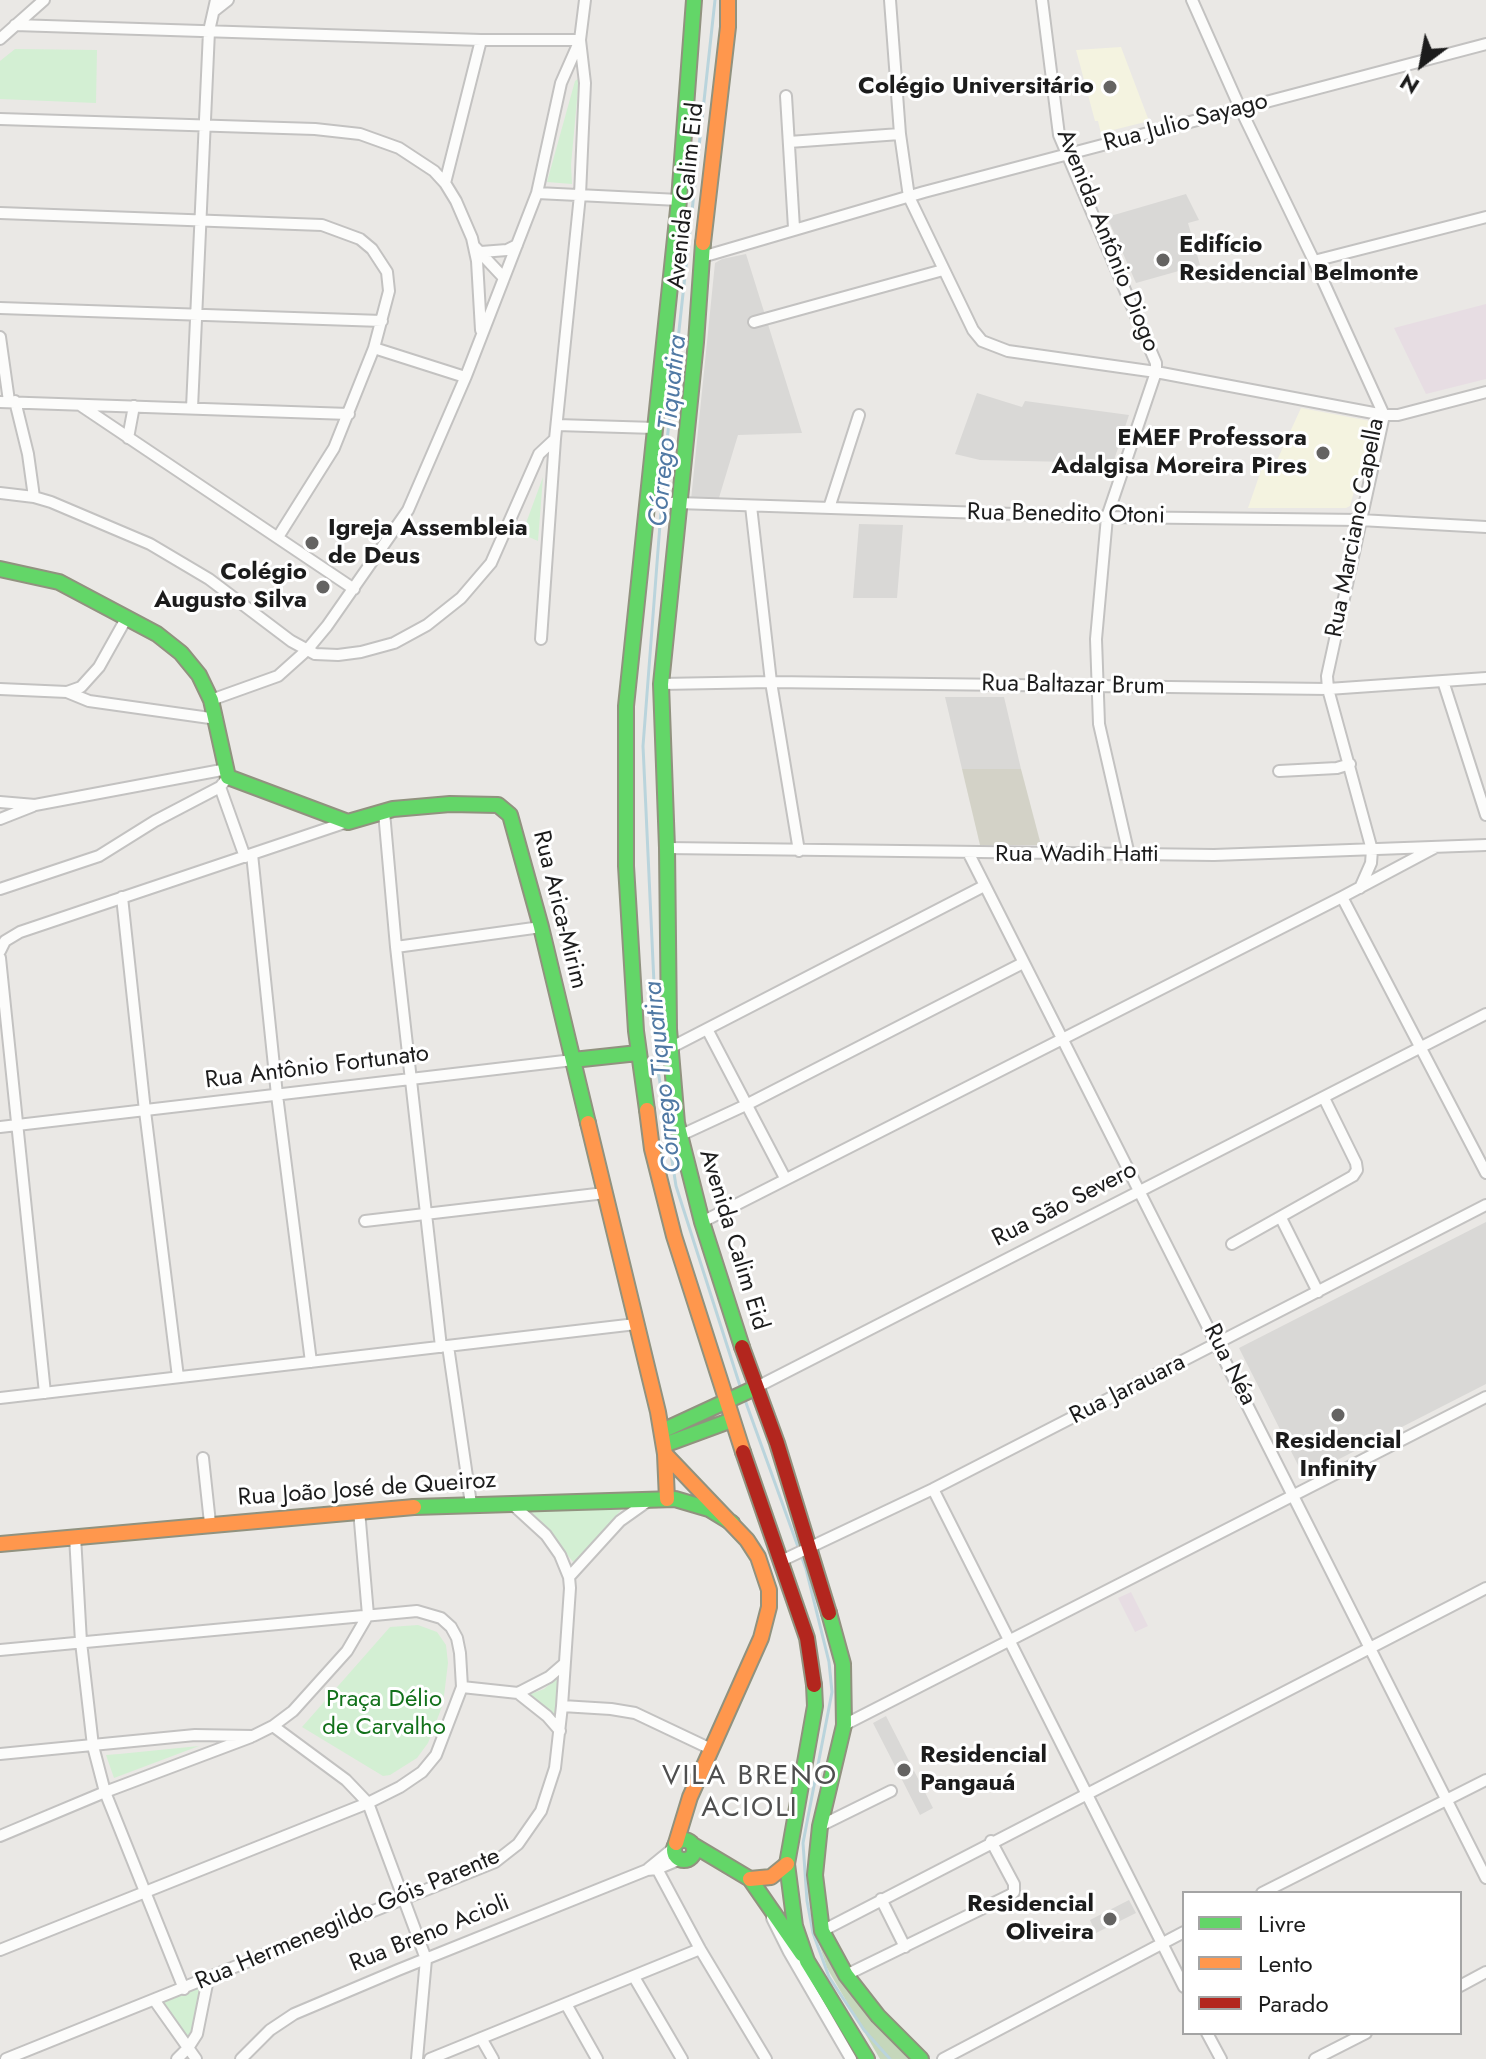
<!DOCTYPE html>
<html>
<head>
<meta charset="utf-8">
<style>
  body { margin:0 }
  #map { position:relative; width:1486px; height:2059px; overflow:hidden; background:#eae8e5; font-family:Jost,sans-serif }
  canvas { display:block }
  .legend { position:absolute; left:1182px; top:1891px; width:280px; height:144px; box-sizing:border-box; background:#fff; border:2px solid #a4a4a4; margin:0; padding:10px 14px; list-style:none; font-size:24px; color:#1c1c1c }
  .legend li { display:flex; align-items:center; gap:16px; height:40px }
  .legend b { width:40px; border:2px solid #a4a4a4 }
  .north { position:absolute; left:1382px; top:24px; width:80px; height:80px; -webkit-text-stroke:6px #fff; paint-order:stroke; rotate:212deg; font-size:22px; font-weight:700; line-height:32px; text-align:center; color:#1c1c1c }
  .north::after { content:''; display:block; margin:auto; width:28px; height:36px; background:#1c1c1c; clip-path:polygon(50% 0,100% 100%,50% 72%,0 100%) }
</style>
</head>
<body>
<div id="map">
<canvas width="1486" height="2059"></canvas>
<ul class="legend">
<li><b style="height:10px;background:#63d668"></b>Livre</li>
<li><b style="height:10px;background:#ff974d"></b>Lento</li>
<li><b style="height:10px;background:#b3261e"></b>Parado</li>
</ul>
<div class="north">N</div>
</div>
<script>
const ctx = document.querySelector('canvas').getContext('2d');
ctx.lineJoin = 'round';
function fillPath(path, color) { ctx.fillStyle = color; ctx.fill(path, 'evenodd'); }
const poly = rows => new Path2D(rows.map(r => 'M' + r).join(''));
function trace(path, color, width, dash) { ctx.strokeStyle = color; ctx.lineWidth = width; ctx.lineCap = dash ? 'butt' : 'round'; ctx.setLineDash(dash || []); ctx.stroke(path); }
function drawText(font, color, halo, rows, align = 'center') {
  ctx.font = font + ' Jost,sans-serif'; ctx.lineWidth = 6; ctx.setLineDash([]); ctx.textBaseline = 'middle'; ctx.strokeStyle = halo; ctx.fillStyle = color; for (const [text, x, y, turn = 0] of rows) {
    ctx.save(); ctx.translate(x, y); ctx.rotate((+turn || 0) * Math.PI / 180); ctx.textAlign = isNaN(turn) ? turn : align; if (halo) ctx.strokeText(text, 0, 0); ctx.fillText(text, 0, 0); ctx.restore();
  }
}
fillPath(poly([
  [1186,194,1199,220,1188,223,1200,265,1136,283,1107,217],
  [746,254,802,433,738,435,718,501,691,500,715,263,722,259],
  [977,393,1022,407,1025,401,1129,415,1113,463,980,460,955,454],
  [859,524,903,525,897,598,853,598],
  [945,697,1004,697,1021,769,962,769],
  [1486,1222,1486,1384,1304,1477,1239,1348],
  [886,1716,933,1808,920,1815,873,1723],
  [1129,1900,1136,1913,1096,1933,1090,1920]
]), '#d9d8d6');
fillPath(poly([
  [1486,304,1486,379,1426,394,1394,328],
  [1131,1592,1148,1626,1135,1632,1118,1598]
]), '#e7dde3');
fillPath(poly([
  [1121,47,1149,121,1101,133,1098,121,1095,121,1076,50],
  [1301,408,1370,421,1373,425,1350,506,1346,508,1248,508,1265,459,1274,467]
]), '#f4f3e0');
fillPath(poly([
  [962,769,1021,769,1041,845,980,845]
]), '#d3d2c7');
fillPath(poly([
  [814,1928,913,2059,880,2059,827,1968]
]), '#c5d7bb');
fillPath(poly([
  [15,49,97,50,96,103,0,99,0,61],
  [579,78,571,165,572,184,547,182,575,81],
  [543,477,538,541,522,534],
  [529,1509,622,1509,574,1563],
  [418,1625,437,1632,446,1645,448,1663,443,1704,428,1743,417,1758,390,1775,383,1776,302,1727,390,1627],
  [562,1674,557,1724,525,1696,544,1689],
  [199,1746,114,1778,106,1755,119,1754],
  [205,1983,196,2029,188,2044,158,2002]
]), '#d3efd3');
trace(poly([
  [715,0,665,459,643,746,658,1070,676,1186,741,1389],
  [745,1400,806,1569,829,1662,832,1692,803,1843,807,1901,813,1933,829,1977,864,2030,890,2059]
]), '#bad4dc', 3);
const street = poly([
  [890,0,900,134,909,197,973,330,982,341,1008,351,1156,372,1384,415,1398,415,1486,392],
  [1042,0,1059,135,1156,363,1156,372,1107,517,1096,639,1099,724,1129,855],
  [1192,0,1240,108,1314,261,1384,415,1327,676,1328,689,1372,850,1371,863,1360,888],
  [214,11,228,0],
  [15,25,481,40,580,40,585,83,580,195,555,439,541,639],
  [0,39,44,0],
  [786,96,794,228],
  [0,119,315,129,360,134,399,148,434,171,445,183,456,201,472,238,477,261,481,330],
  [789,142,900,134],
  [445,183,481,40],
  [537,193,679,200],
  [0,213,322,225,360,239,372,249,387,272,389,291,374,348,334,448,278,537],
  [475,247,504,278],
  [481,252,507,250,517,245],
  [702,257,924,192,1486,44],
  [1314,261,1486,217],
  [0,308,382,321],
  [754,322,943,270],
  [0,337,9,401],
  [374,348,465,377],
  [15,401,28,454,34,497],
  [0,402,349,414],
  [80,405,354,589],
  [192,408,209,31,216,0],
  [557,425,655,428],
  [128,438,134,406],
  [0,493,34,497,51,502,150,544,209,579,291,641,315,654,338,655,361,652,394,643,427,625,461,598,491,563,539,454,555,439],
  [647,502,1107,517,1360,520,1486,527],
  [751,506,771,682,799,851],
  [829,508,859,415],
  [1443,681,1486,815],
  [661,684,771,682,1328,689,1486,678],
  [0,689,67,692,81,687,99,667,127,617],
  [67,692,89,701,217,719],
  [211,700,278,676,307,650,327,626,408,510,466,376,537,193,561,83,580,40,585,0],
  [1279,771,1337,768,1350,764],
  [220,787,245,857],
  [0,802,35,805,227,769],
  [384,812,396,947,441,1347],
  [0,819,33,806],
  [667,848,1214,855,1486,845],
  [252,854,277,1095,311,1362],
  [969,854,1486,1878],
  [0,889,99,856,155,821,220,787,228,777],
  [122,897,145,1111,178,1377],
  [1342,897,1486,1173],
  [396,947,541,927],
  [0,951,5,941,20,932,347,822],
  [0,958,45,1393],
  [707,1029,785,1178],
  [670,1048,984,886],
  [0,1127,573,1060],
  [679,1136,746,1105,1023,963],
  [1281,1218,1318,1292],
  [365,1221,605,1193],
  [702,1222,1342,897,1434,848],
  [1232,1244,1353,1176,1357,1170,1356,1163,1324,1098],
  [448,1346,471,1504],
  [755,1388,1486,1014],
  [0,1398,636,1324],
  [203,1458,210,1523],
  [933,1489,1184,1987],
  [359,1510,368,1615],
  [75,1536,81,1642,93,1746,105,1792,184,1989],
  [781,1561,933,1489,1486,1205],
  [569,1577,620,1521,651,1499],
  [0,1650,417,1611,441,1618,451,1627,457,1638,460,1653,462,1687,436,1755,422,1772,400,1787,368,1803,0,1950],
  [462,1687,518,1693,549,1677,564,1664],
  [518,1693,547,1716,560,1731],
  [562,1706,611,1709,635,1713,711,1749],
  [844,1725,1486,1397],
  [273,1726,346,1780,368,1803,426,1959,417,2059],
  [0,1754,195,1735,253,1736,273,1726,293,1711,347,1651,368,1615],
  [820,1826,891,1791],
  [0,1836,105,1792,251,1737],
  [655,1865,700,1949,766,2059],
  [648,1869,675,1847],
  [1262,1893,1486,1780],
  [881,1899,905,1947],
  [772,1918,789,1952,851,2059],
  [822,1931,1486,1588],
  [846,1975,1010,1895,1014,1892,1014,1884,991,1841],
  [634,1977,682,2059],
  [1460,1986,1486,1972],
  [155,2001,196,2059],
  [566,2004,597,2059],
  [1207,2033,1221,2059],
  [481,2038,493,2059],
  [6,2059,495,1862,518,1844,541,1811,555,1768,562,1706,570,1588,569,1577,560,1555,546,1535,511,1503],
  [177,2059,188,2048,197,2034,208,1979],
  [241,2059,270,2030,294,2014,398,1970,647,1870,657,1869,681,1859],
  [430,2059,700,1949],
  [943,2059,1184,1932],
  [1315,2059,1366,2033]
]);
const fast = poly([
  [703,243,696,342,661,684,667,848,669,1029,677,1123,702,1222,742,1347],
  [0,569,59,582,157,634,181,653,199,675,211,700,228,777,348,822,393,809,450,804,498,805,510,815,541,927,588,1123],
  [573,1060,638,1053],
  [647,1110,636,1031,626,866,626,706,679,200,694,0],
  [662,1431,755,1388],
  [664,1445,732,1420],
  [414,1507,675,1499,709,1509,732,1523],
  [829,1613,843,1664,844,1725,820,1826,815,1875,822,1931,846,1975,878,2016,921,2059],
  [814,1685,815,1706,787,1864,795,1926,807,1961,867,2059],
  '674 1850a10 10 0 1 1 20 0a10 10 0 1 1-20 0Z',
  [693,1845,750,1879,802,1954]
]);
const slow = poly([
  [703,243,728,27,728,0],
  [647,1110,652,1149,674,1236,743,1452],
  [588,1123,658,1412,665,1454,667,1499],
  [665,1454,747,1540,758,1557,769,1590,769,1607,761,1638,690,1797,676,1843],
  [0,1544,414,1507],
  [750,1879,771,1877,787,1864]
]);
const jam = poly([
  [742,1347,777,1443,829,1613],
  [743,1452,807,1638,814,1685]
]);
trace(street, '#c3c2c1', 14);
trace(fast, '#91927f', 18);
trace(slow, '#91927f', 18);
trace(jam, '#91927f', 18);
trace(street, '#fcfcfb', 10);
trace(fast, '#63d668', 14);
trace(slow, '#ff974d', 14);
trace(jam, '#b3261e', 14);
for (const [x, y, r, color] of [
  [1110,87,8,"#646362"],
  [1163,260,8,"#646362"],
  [1323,453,8,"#646362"],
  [312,543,8,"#646362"],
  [323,587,8,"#646362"],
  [1338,1415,8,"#646362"],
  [904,1770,8,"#646362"],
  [1110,1919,8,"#646362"]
]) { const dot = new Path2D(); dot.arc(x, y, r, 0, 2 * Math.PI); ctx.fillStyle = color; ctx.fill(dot); trace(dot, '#fff', 3); }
drawText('bold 24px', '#1c1c1c', '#fff', [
  ["Colégio Universitário",1094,87],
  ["Edifício",1179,246,"left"],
  ["Residencial Belmonte",1179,274,"left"],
  ["EMEF Professora",1307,439],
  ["Adalgisa Moreira Pires",1307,467],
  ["Igreja Assembleia",328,529,"left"],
  ["de Deus",328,557,"left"],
  ["Colégio",307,573],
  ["Augusto Silva",307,601],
  ["Residencial",1338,1442,"center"],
  ["Infinity",1338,1470,"center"],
  ["Residencial",920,1756,"left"],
  ["Pangauá",920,1784,"left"],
  ["Residencial",1094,1905],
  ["Oliveira",1094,1933]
], 'right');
drawText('24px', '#1c1c1c', '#fff', [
  ["Rua Julio Sayago",1186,123,-15],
  ["Avenida Calim Eid",687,196,-84],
  ["Avenida Antônio Diogo",1107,241,68],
  ["Rua Benedito Otoni",1066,515,1],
  ["Rua Marciano Capella",1356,528,-79],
  ["Rua Baltazar Brum",1073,686,1],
  ["Rua Wadih Hatti",1077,855],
  ["Rua Arica-Mirim",559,910,76],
  ["Rua Antônio Fortunato",317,1068,-7],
  ["Rua São Severo",1065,1205,-27],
  ["Avenida Calim Eid",733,1240,73],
  ["Rua Néa",1229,1365,63],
  ["Rua Jarauara",1128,1390,-27],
  ["Rua João José de Queiroz",367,1490,-4],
  ["Rua Hermenegildo Góis Parente",348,1920,-23],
  ["Rua Breno Acioli",430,1934,-22]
]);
drawText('24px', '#13711b', '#fff', [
  ["Praça Délio",384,1700],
  ["de Carvalho",384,1728]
]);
drawText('italic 26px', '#5079a4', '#fff', [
  ["Córrego Tiquatira",669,431,-84],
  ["Córrego Tiquatira",664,1077,-96]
]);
ctx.letterSpacing = '2px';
drawText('28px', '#4f4f4f', '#fff', [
  ["VILA BRENO",750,1777],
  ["ACIOLI",750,1809]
]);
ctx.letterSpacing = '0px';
</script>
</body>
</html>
